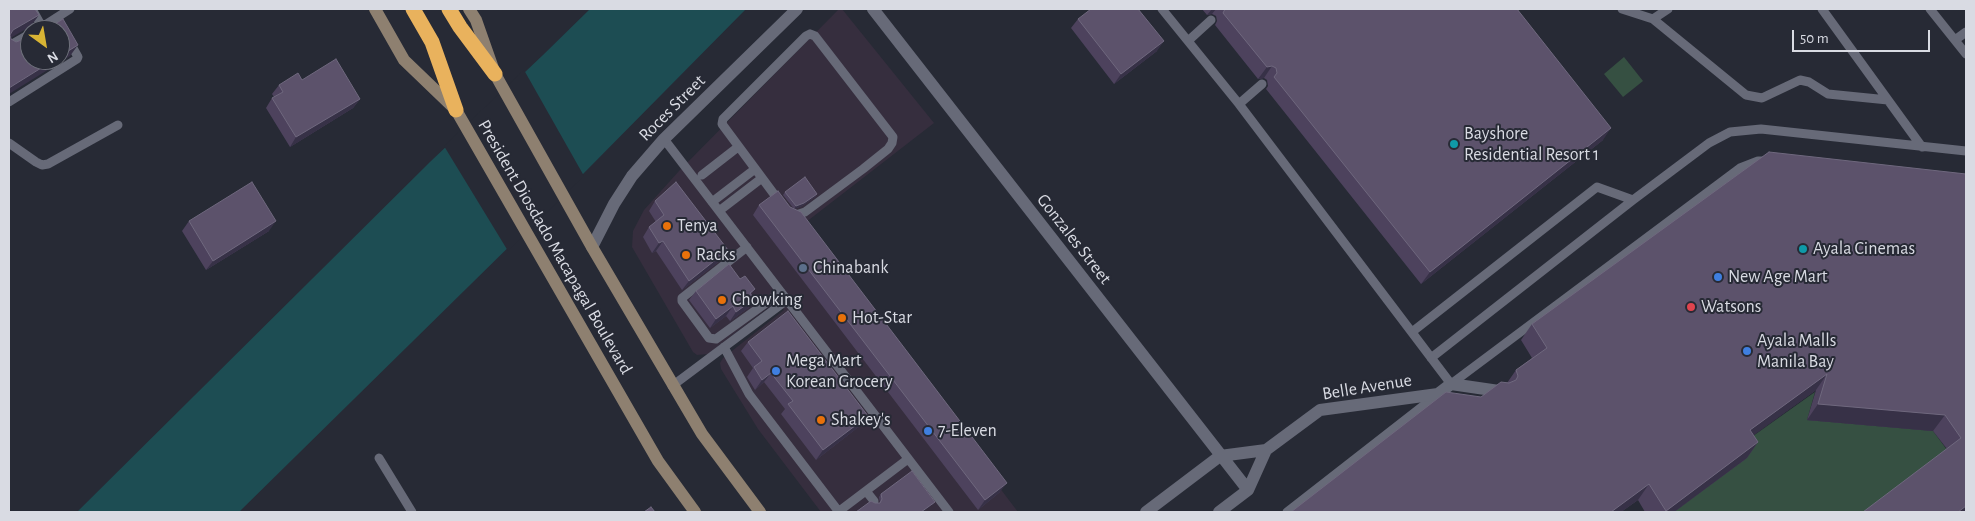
<!DOCTYPE html>
<html>
<head>
<meta charset="utf-8">
<style>
  body { margin:0 }
  #map { position:relative; width:1975px; height:521px; overflow:hidden; background:#272a35; font-family:"Alegreya Sans",sans-serif }
  canvas { display:block }
  .frame { position:absolute; inset:0; border:10px solid #d9dbe3; pointer-events:none }
  .north { position:absolute; left:20px; top:20px; width:50px; height:50px; box-sizing:border-box; background:#272a35; border:1px solid #6e717b; border-radius:50%; rotate:148deg; font-size:14px; font-weight:700; line-height:20px; text-align:center; color:#d9dbe3 }
  .north::after { content:''; display:block; margin:auto; width:18px; height:22px; background:#d8b434; clip-path:polygon(50% 0,100% 100%,50% 72%,0 100%) }
  .scale { position:absolute; left:1792px; top:30px; width:138px; height:22px; box-sizing:border-box; border:2px solid #d9dbe3; border-top:0; padding-left:6px; font-size:15px; line-height:18px; white-space:nowrap; color:#d9dbe3; -webkit-text-stroke:4px #272a35; paint-order:stroke }
</style>
</head>
<body>
<div id="map">
<canvas width="1975" height="521"></canvas>
<div class="frame"></div>
<div class="north">N</div>
<div class="scale">50 m</div>
</div>
<script>
const ctx = document.querySelector('canvas').getContext('2d');
ctx.lineJoin = 'round';
function fillPath(path, color) { ctx.fillStyle = color; ctx.fill(path, 'evenodd'); }
const poly = rows => new Path2D(rows.map(r => 'M' + r).join(''));
function trace(path, color, width, dash) { ctx.strokeStyle = color; ctx.lineWidth = width; ctx.lineCap = dash ? 'butt' : 'round'; ctx.setLineDash(dash || []); ctx.stroke(path); }
function drawText(font, color, halo, rows, align = 'center') {
  ctx.font = font + ' "Alegreya Sans",sans-serif'; ctx.lineWidth = 4; ctx.setLineDash([]); ctx.textBaseline = 'middle'; ctx.strokeStyle = halo; ctx.fillStyle = color; for (const [text, x, y, turn = 0] of rows) {
    ctx.save(); ctx.translate(x, y); ctx.rotate((+turn || 0) * Math.PI / 180); ctx.textAlign = isNaN(turn) ? turn : align; if (halo) ctx.strokeText(text, 0, 0); ctx.fillText(text, 0, 0); ctx.restore();
  }
}
fillPath(poly([
  [839,9,842,9,934,123,801,226,1018,512,821,512,758,429,721,369,720,363,723,358,784,310,777,301,708,354,697,355,693,352,632,247,633,231,644,210,679,171]
]), '#362e3e');
fillPath(poly([
  [1624,57,1643,81,1623,97,1604,74],
  [1815,392,1807,420,1933,431,1950,454,1873,512,1674,512,1746,458,1739,446]
]), '#365042');
fillPath(poly([
  [590,9,746,9,583,174,239,512,77,512,431,161,543,55]
]), '#1d4d53');
fillPath(poly([
  [524,70,584,176,508,251,444,146]
]), '#272a35');
trace(poly([
  [32,9,42,27,36,30],
  [1162,9,1239,104,1451,384,1740,168,1758,161,1765,161],
  [1622,9,1653,19,1746,95,1762,98,1800,80,1809,82,1828,94,1888,100],
  [1822,9,1922,147],
  [1930,9,1966,54],
  [1653,19,1668,9],
  [42,27,70,9],
  [810,34,815,36,893,137,892,143,888,149,863,169,805,212,793,216,788,213,722,124,723,119,806,36,810,34],
  [1955,40,1966,32],
  [1188,41,1211,20],
  [9,46,30,34],
  [9,102,77,59,78,57,56,18],
  [1239,104,1262,84],
  [664,139,949,512],
  [9,143,36,162,42,165,48,164,118,125],
  [702,175,738,147],
  [712,202,755,169],
  [719,211,762,178],
  [747,247,682,298,682,301,709,338,716,339,781,292],
  [1412,332,1597,187,1633,200],
  [724,347,749,394,839,512],
  [1431,358,1633,200,1709,143,1730,132,1761,129,1966,151],
  [672,386,787,300],
  [379,458,412,512],
  [866,491,874,501],
  [838,512,908,459],
  [1287,512,1437,395]
]), '#676a78', 9);
trace(poly([
  [873,9,1248,490],
  [592,247,614,204,632,176,664,139,797,9],
  [1146,512,1220,456,1266,450],
  [1219,512,1248,490,1266,450,1320,410,1438,394,1451,384,1499,391]
]), '#676a78', 12);
trace(poly([
  [375,9,404,60,456,110,658,461,695,512],
  [469,9,476,20,495,74,592,247,702,434,760,512]
]), '#8e8070', 12);
trace(poly([
  [413,9,432,42,456,110],
  [449,9,460,27,495,74]
]), '#e9b25d', 15);
fillPath(poly([
  [1202,9,1517,9,1603,140,1421,284,1266,89,1268,86,1267,80,1264,78,1258,79,1215,25,1217,21,1216,16,1212,14,1207,15],
  [1078,19,1157,51,1114,84,1071,28],
  [302,80,360,99,353,108,290,147,266,108,272,98,274,97,272,94,279,85],
  [1966,174,1966,512,1947,449,1933,431,1807,420,1816,390,1753,435,1758,442,1747,458,1674,512,1645,512,1638,500,1621,512,1291,512,1481,397,1507,383,1516,370,1532,358,1521,340,1532,324],
  [785,192,817,194,815,197,802,206,794,209,1000,492,978,510,753,215,759,205,790,207,794,209,783,195],
  [655,201,721,260,682,290,656,251,652,253,643,237,649,227,656,222,649,211],
  [189,221,269,231,206,270,182,231],
  [740,279,755,289,751,294,754,299,748,308,730,321,726,316,710,328,689,300,696,291],
  [748,342,861,425,816,460,781,414,785,409,764,382,755,390,747,377,753,368,741,351],
  [881,494,935,502,932,505,875,503,880,503,879,497]
]), '#4d425d');
fillPath(poly([
  [1212,9,1216,9,1212,14,1207,15],
  [39,15,31,26,9,39,9,36,13,30],
  [1164,41,1157,51,1114,84,1121,74],
  [78,45,70,56,9,94,9,88,54,60,60,60,60,56],
  [1272,66,1264,78,1258,79,1267,67],
  [360,99,353,108,290,147,296,137],
  [1611,128,1603,140,1421,284,1430,272],
  [817,194,815,197,802,206,794,209,796,206],
  [276,221,269,231,206,270,213,261],
  [663,241,656,251,652,253,659,243],
  [728,250,721,260,682,290,689,281],
  [754,299,748,308,730,321,736,312],
  [733,306,726,316,710,328,716,319],
  [771,373,764,382,755,390,762,380],
  [1827,374,1816,390,1739,446,1750,430],
  [1818,404,1945,415,1933,431,1807,420],
  [868,416,861,425,816,460,823,450],
  [1758,442,1747,458,1674,512,1665,512],
  [1007,483,1000,492,978,510,985,500],
  [1649,484,1638,500,1621,512,1611,512],
  [935,502,932,505,923,512,921,512],
  [1966,506,1966,512,1958,512]
]), '#373147');
const building = poly([
  [9,9,35,9,39,15,13,30,10,35,11,39,16,42,19,41,30,34,30,60,54,60,9,88,9,9],
  [1091,9,1138,9,1164,41,1121,74,1078,19,1091,9],
  [1225,9,1517,9,1611,128,1430,272,1274,77,1277,73,1276,68,1272,66,1267,67,1223,13,1225,9],
  [63,19,78,45,60,56,60,30,36,30,43,25,47,29,63,19],
  [336,59,360,99,296,137,272,98,283,92,279,85,298,73,302,80,336,59],
  [1769,152,1966,174,1966,506,1958,512,1863,512,1961,438,1945,415,1818,404,1827,374,1750,430,1758,442,1666,511,1649,484,1611,512,1291,512,1446,392,1481,397,1501,382,1509,383,1516,380,1518,376,1516,370,1547,348,1532,324,1769,152],
  [805,177,817,194,804,203,796,206,785,192,805,177],
  [252,182,276,221,213,261,189,221,252,182],
  [676,182,728,250,689,281,663,241,659,243,649,227,664,215,655,201,676,182],
  [778,191,790,207,801,212,1007,483,985,500,759,205,778,191],
  [729,264,740,279,745,276,755,289,750,293,754,299,736,312,733,306,716,319,696,291,729,264],
  [788,311,868,416,823,450,788,404,793,401,771,373,762,380,754,367,762,361,748,342,788,311],
  [912,471,935,502,921,512,856,512,871,501,875,503,880,503,882,499,881,494,912,471],
  [651,507,655,512,644,512,651,507]
]);
fillPath(building, '#5c526b');
trace(building, '#6f687e', 1);
for (const [x, y, r, color] of [
  [1454,144,5,"#0f9aa8"],
  [667,226,5,"#e8710a"],
  [1803,249,5,"#0f9aa8"],
  [686,255,5,"#e8710a"],
  [803,268,5,"#5c6f8a"],
  [1718,277,5,"#3f7fe0"],
  [722,300,5,"#e8710a"],
  [1691,307,5,"#e0444e"],
  [842,318,5,"#e8710a"],
  [1747,351,5,"#3f7fe0"],
  [776,371,5,"#3f7fe0"],
  [821,420,5,"#e8710a"],
  [928,431,5,"#3f7fe0"]
]) { const dot = new Path2D(); dot.arc(x, y, r, 0, 2 * Math.PI); ctx.fillStyle = color; ctx.fill(dot); trace(dot, '#272a35', 2); }
drawText('18px', '#d9dbe3', '#272a35', [
  ["Roces Street",672,108,-45],
  ["Gonzales Street",1074,239,52],
  ["President Diosdado Macapagal Boulevard",555,247,60],
  ["Belle Avenue",1367,387,-9]
]);
drawText('18px', '#d9dbe3', '#272a35', [
  ["Bayshore",1464,134],
  ["Residential Resort 1",1464,155],
  ["Tenya",677,226],
  ["Ayala Cinemas",1813,249],
  ["Racks",696,255],
  ["Chinabank",813,268],
  ["New Age Mart",1728,277],
  ["Chowking",732,300],
  ["Watsons",1701,307],
  ["Hot-Star",852,318],
  ["Ayala Malls",1757,341],
  ["Manila Bay",1757,362],
  ["Mega Mart",786,361],
  ["Korean Grocery",786,382],
  ["Shakey's",831,420],
  ["7-Eleven",938,431]
], 'left');
</script>
</body>
</html>
